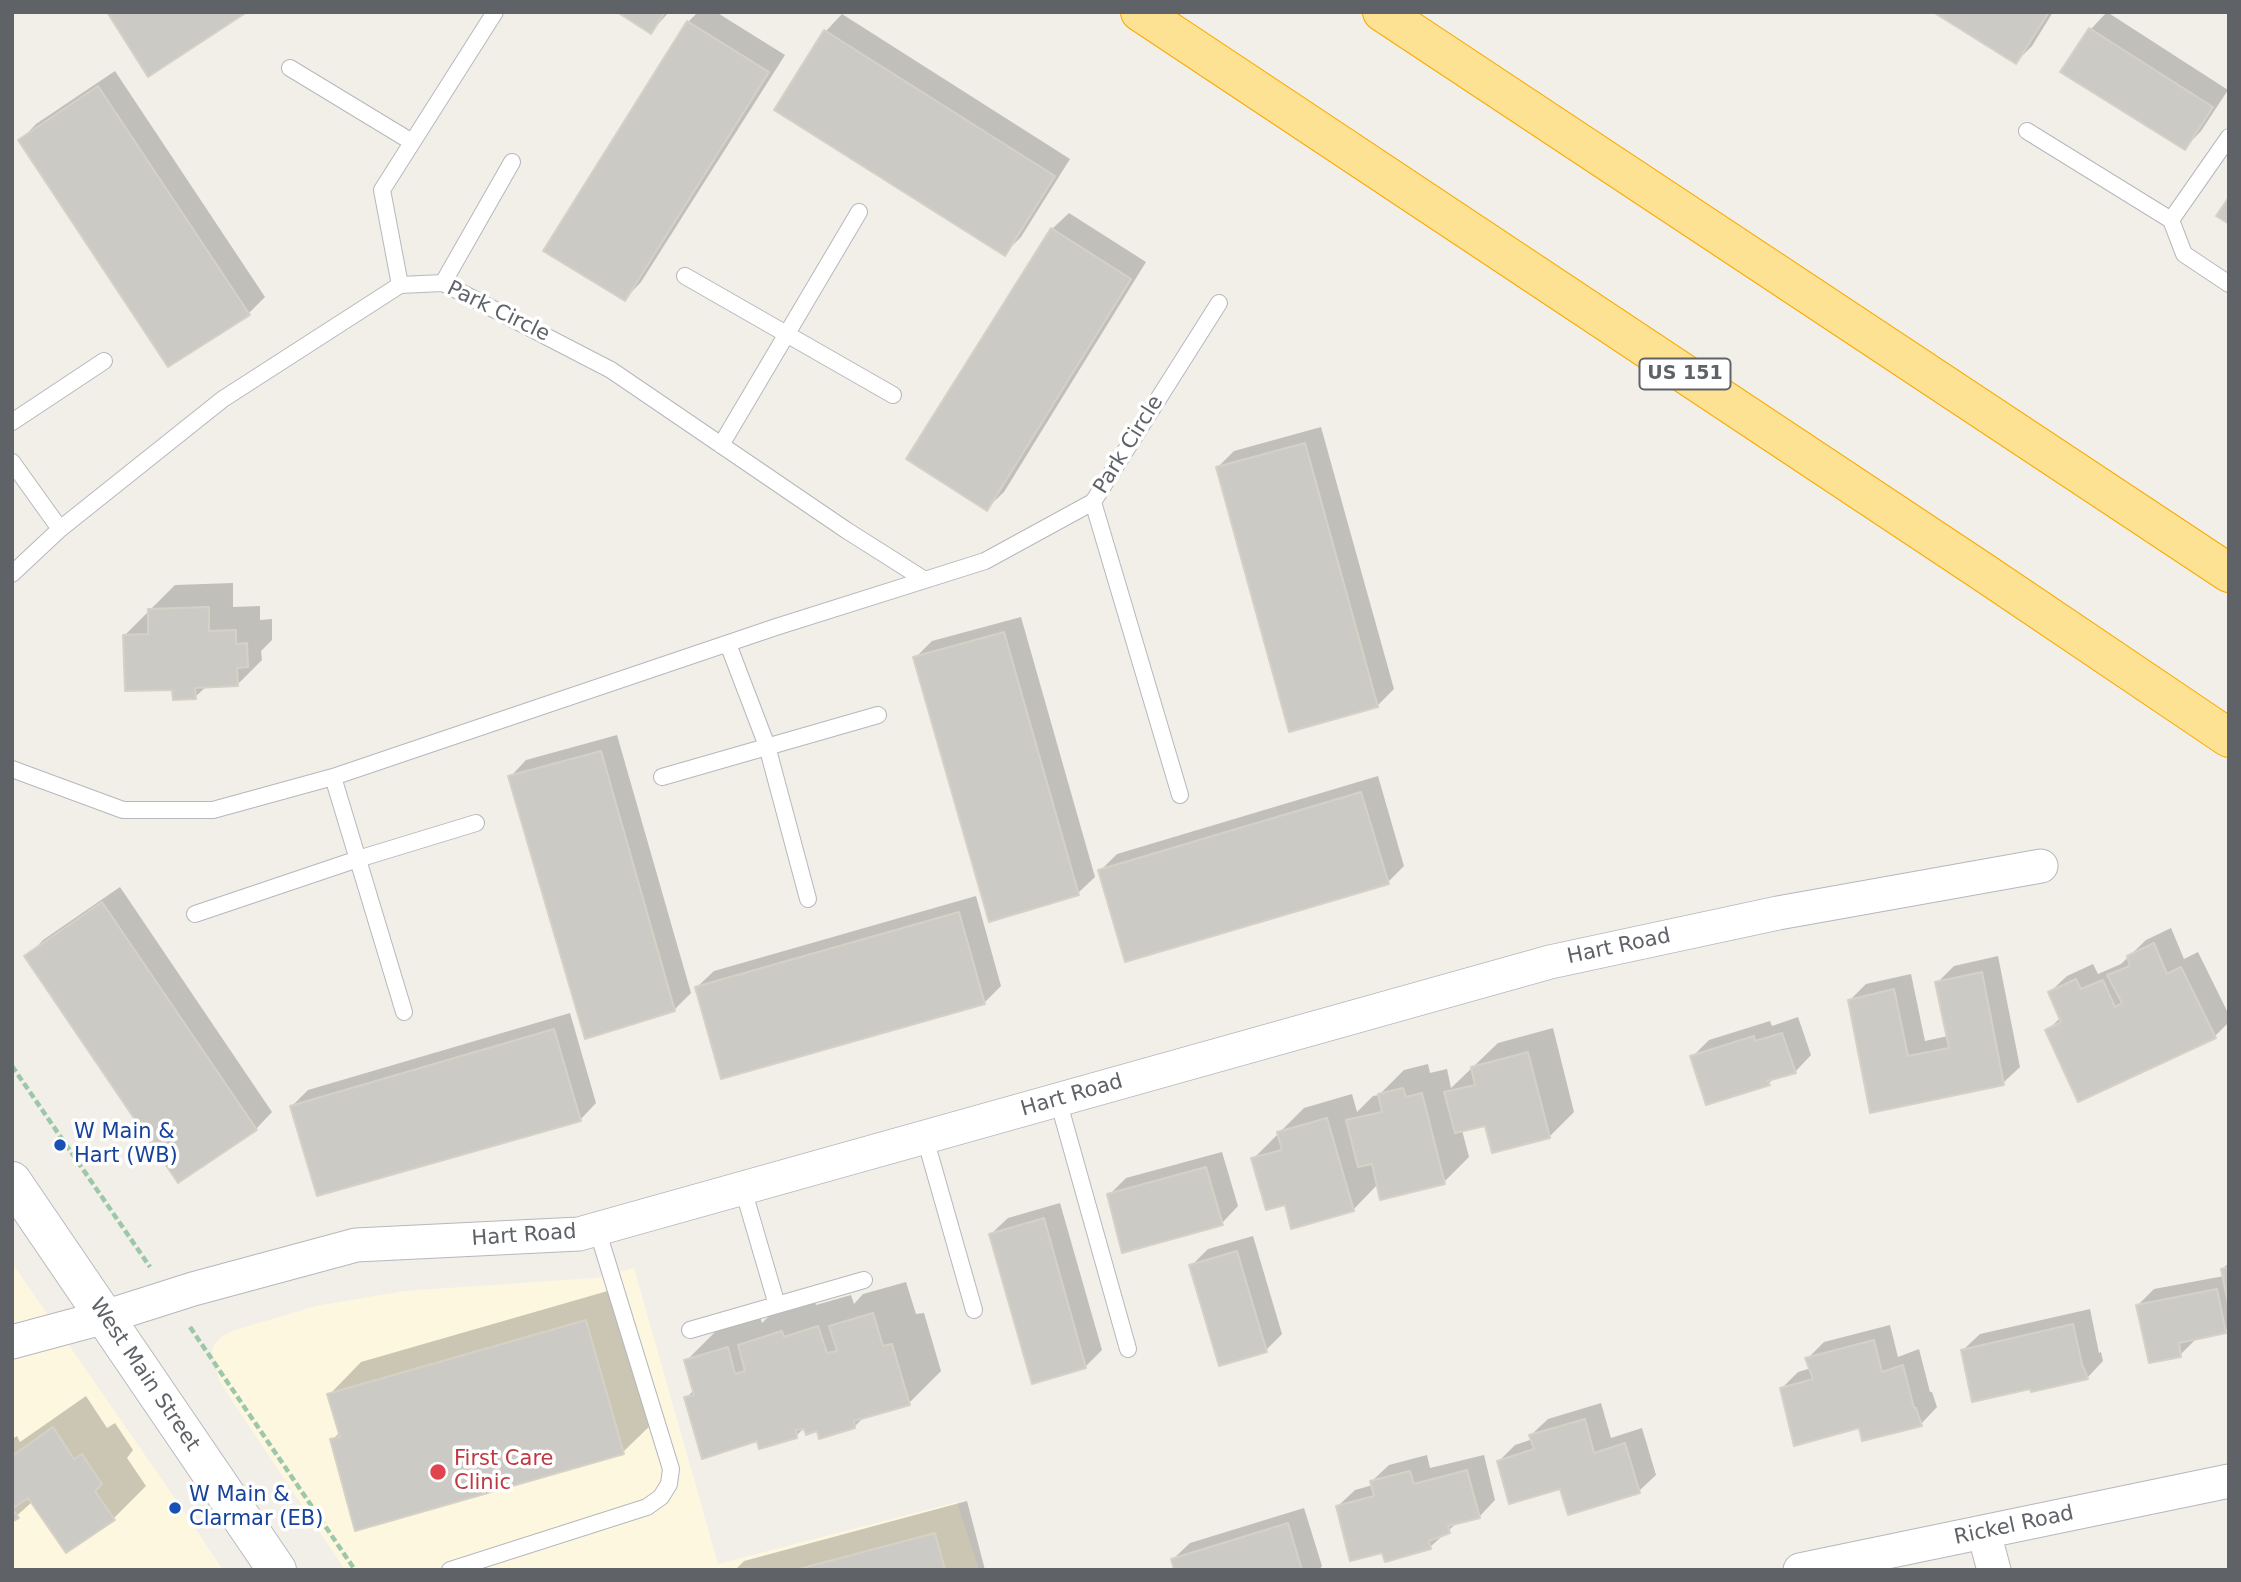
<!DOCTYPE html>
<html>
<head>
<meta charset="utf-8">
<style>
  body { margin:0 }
  #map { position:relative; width:2241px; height:1582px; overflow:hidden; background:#f1efe8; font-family:"DejaVu Sans",sans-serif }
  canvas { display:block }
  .frame { position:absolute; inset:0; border:14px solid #5f6368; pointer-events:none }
</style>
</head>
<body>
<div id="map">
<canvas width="2241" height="1582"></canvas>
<div class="frame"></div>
</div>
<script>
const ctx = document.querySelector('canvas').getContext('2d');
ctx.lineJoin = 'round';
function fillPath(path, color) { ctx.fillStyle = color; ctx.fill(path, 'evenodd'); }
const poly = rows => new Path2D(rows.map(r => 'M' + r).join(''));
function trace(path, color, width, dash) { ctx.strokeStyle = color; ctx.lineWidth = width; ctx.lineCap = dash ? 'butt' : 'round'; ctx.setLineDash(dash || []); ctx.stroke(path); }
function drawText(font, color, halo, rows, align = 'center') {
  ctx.font = font + ' "DejaVu Sans",sans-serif'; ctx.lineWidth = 7; ctx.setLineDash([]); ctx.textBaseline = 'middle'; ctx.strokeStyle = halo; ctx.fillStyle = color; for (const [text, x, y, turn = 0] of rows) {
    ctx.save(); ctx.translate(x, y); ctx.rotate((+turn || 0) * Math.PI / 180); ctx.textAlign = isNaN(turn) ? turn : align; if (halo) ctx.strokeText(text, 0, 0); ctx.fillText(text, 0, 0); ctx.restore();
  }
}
fillPath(poly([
  [12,1263,174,1497,223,1570,12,1570],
  [634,1268,718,1564,957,1502,979,1570,345,1570,231,1399,219,1380,212,1351,214,1345,221,1337,235,1330,316,1306,404,1291,596,1278]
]), '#fef7e0');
fillPath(poly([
  [620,12,669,12,651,32],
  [698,12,716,12,785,55,641,282,625,299,545,251,688,22],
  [1936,12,2053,12,2032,46,2016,62],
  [2107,12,2228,90,2201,131,2185,148,2062,72,2091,29],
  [842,14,1070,159,1021,237,1004,254,776,109,826,31],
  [115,71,265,297,249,313,169,365,20,141,36,124],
  [1069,213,1146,262,1004,492,987,508,1052,229],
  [1321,427,1394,689,1377,706,1217,468,1234,451],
  [233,583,233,607,260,606,260,620,272,619,272,640,261,651,262,660,237,685,207,686,195,697,174,688,125,635,175,585],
  [1021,617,1095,877,1078,893,915,658,932,641],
  [617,735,691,993,674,1010,510,777,526,760],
  [1378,776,1404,866,1388,882,1100,871,1117,854],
  [120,887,272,1112,256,1129,27,957,43,940],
  [976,896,1001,986,984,1003,697,987,714,971],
  [2171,928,2184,959,2198,952,2229,1015,2229,1022,2215,1036,2047,1031,2061,1017,2050,992,2067,976,2093,964,2098,974,2121,964,2146,940],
  [1998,956,2020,1067,2003,1083,1871,1111,1850,1000,1866,984,1911,974,1925,1041,1948,1036,1937,983,1954,966],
  [570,1013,596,1103,580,1120,292,1106,308,1090],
  [1798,1017,1811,1055,1795,1072,1776,1077,1769,1083,1707,1103,1692,1057,1709,1040,1770,1021,1772,1026],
  [1553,1028,1574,1112,1549,1137,1486,1124,1462,1130,1469,1157,1444,1182,1378,1184,1353,1210,1286,1203,1253,1159,1304,1108,1352,1094,1357,1112,1373,1096,1379,1095,1404,1070,1428,1064,1430,1073,1447,1069,1451,1088,1498,1043],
  [1222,1152,1238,1206,1222,1223,1109,1195,1126,1178],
  [1060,1203,1102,1350,1085,1367,991,1234,1008,1218],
  [1253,1236,1282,1334,1266,1350,1191,1266,1208,1249],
  [2229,1263,2229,1327,2225,1331,2196,1339,2180,1355,2138,1305,2154,1289,2224,1276,2222,1269],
  [906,1282,916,1314,924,1313,941,1371,909,1403,865,1416,855,1426,805,1427,796,1436,758,1439,686,1398,695,1389,686,1361,718,1329,760,1316,762,1323,772,1313,815,1300,816,1305,851,1295,854,1304,863,1294],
  [618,1288,656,1420,623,1452,332,1440,340,1432,329,1395,361,1362],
  [2090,1309,2099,1353,2101,1352,2103,1361,2087,1378,1963,1350,1980,1334],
  [1890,1325,1898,1357,1919,1349,1930,1392,1932,1392,1937,1407,1921,1424,1860,1426,1782,1388,1798,1372,1811,1368,1807,1359,1824,1342],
  [86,1396,107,1428,115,1423,133,1450,127,1458,146,1486,114,1518,67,1551,32,1502,12,1520,12,1439,17,1436,20,1442],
  [1601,1403,1611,1438,1642,1428,1656,1475,1639,1491,1562,1487,1499,1461,1515,1445,1533,1439,1531,1435,1548,1419],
  [1427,1455,1430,1468,1484,1455,1495,1500,1479,1517,1458,1522,1430,1547,1383,1551,1338,1506,1355,1490,1373,1485,1372,1481,1389,1465],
  [967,1501,985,1570,735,1570,744,1561],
  [1304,1508,1322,1566,1319,1570,1176,1570,1173,1559,1190,1543]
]), '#0003');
const building = poly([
  [107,12,247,12,148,77,107,12],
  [617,12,665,12,651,34,617,12],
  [1933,12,2049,12,2016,64,1933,12],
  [687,21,769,72,625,301,543,251,687,21],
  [2089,28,2213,107,2185,150,2060,72,2089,28],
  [824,30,1055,176,1005,256,774,110,824,30],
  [98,86,250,315,168,367,18,140,98,86],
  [2229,197,2229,224,2216,216,2229,197],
  [1051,228,1131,279,987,511,906,459,1051,228],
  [1305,443,1378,707,1289,732,1216,467,1305,443],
  [209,607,209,631,236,630,236,644,247,643,248,667,237,668,238,686,195,688,196,699,173,700,172,690,125,691,123,635,148,634,148,609,209,607],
  [1004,632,1079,895,989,922,913,657,1004,632],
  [601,751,675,1011,585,1039,508,776,601,751],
  [1361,792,1389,884,1125,962,1098,870,1361,792],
  [102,902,257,1130,178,1183,24,956,102,902],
  [959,912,985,1004,721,1079,695,987,959,912],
  [2154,943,2167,974,2181,967,2216,1038,2078,1102,2045,1030,2061,1022,2048,992,2076,979,2081,989,2103,980,2115,1007,2122,1003,2107,975,2130,966,2127,956,2154,943],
  [1982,972,2004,1085,1870,1113,1848,1000,1894,989,1908,1056,1949,1048,1935,982,1982,972],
  [554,1029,581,1121,317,1196,290,1106,554,1029],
  [1782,1033,1796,1073,1767,1081,1770,1085,1706,1105,1690,1056,1754,1036,1755,1041,1782,1033],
  [1528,1052,1550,1138,1492,1153,1485,1126,1455,1133,1444,1092,1475,1085,1471,1067,1528,1052],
  [1403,1088,1406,1097,1422,1093,1445,1184,1380,1200,1372,1164,1358,1167,1346,1120,1382,1112,1378,1094,1403,1088],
  [1327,1118,1354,1211,1291,1229,1285,1205,1266,1210,1251,1158,1282,1150,1277,1132,1327,1118],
  [1206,1167,1223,1225,1122,1253,1107,1194,1206,1167],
  [1044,1218,1086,1368,1032,1384,989,1234,1044,1218],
  [1237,1251,1267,1352,1219,1366,1189,1265,1237,1251],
  [2229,1267,2229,1308,2221,1269,2229,1267],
  [2217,1289,2226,1333,2179,1343,2181,1357,2149,1363,2136,1305,2217,1289],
  [873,1313,883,1346,892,1344,910,1405,854,1421,855,1428,819,1439,817,1431,806,1435,804,1429,796,1430,797,1438,759,1449,757,1441,702,1459,684,1397,694,1395,684,1360,728,1347,735,1374,745,1371,738,1345,782,1331,784,1337,818,1326,827,1353,837,1351,829,1326,873,1313],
  [586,1320,624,1454,355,1531,330,1439,340,1437,327,1394,586,1320],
  [2073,1324,2083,1368,2084,1368,2088,1379,2031,1392,2030,1389,1972,1402,1961,1350,2073,1324],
  [1874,1340,1882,1372,1903,1365,1914,1408,1916,1408,1922,1426,1862,1441,1859,1428,1794,1446,1780,1388,1813,1379,1805,1358,1874,1340],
  [1585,1419,1594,1453,1625,1443,1640,1493,1568,1515,1560,1489,1509,1504,1497,1461,1534,1449,1529,1435,1585,1419],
  [53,1427,74,1459,82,1454,102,1484,95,1491,115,1520,66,1553,28,1498,12,1509,19,1518,12,1522,12,1456,53,1427],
  [1467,1470,1480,1518,1448,1526,1450,1533,1429,1541,1431,1549,1385,1562,1382,1553,1350,1561,1336,1506,1374,1496,1370,1481,1410,1471,1414,1484,1467,1470],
  [1288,1523,1302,1570,1174,1570,1171,1559,1288,1523],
  [935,1533,945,1570,795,1570,935,1533]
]);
fillPath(building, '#cccac5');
trace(building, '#d6d1c6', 2);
const lane = poly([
  [290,68,412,142],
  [2027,131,2171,220,2184,254,2229,284],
  [2171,220,2229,137],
  [685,276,893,395],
  [443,283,512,162],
  [400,285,382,190,495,12],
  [12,422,104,361],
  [721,445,859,212],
  [12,462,60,529],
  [1093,502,1180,795],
  [12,574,60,529,223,399,400,285,443,283,611,370,846,530,925,580],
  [728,644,767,746,808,899],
  [12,769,123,810,213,810,333,777,776,627,985,561,1093,502,1219,303],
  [333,777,404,1012],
  [662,777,878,715],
  [195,914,358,859,476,823],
  [1058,1100,1128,1349],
  [925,1138,974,1310],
  [743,1189,777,1305],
  [690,1330,864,1280],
  [450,1570,647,1507,661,1497,669,1484,671,1469,597,1229]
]);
const street = poly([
  [12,1342,105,1317,193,1289,356,1245,579,1234,1550,962,1778,913,2041,866],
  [1984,1533,1994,1570],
  [1800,1570,2229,1481]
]);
const secondary = poly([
  [12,1181,277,1570]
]);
const highway = poly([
  [1140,12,1986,574,2229,738],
  [1382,12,2229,573]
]);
trace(lane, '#b5b8bc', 18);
trace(street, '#b5b8bc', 35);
trace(secondary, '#b6babf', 40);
trace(highway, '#f9ab00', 40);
trace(poly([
  [12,1066,150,1267],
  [190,1327,355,1570]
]), '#9cc7a9', 4.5, [7, 3.5]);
trace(lane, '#fff', 16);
trace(street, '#fff', 33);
trace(secondary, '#fff', 38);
trace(highway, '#fde293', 38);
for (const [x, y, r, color] of [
  [60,1145,7,"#1a4fb4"],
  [438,1472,9,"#e0444e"],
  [175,1508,7,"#1a4fb4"]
]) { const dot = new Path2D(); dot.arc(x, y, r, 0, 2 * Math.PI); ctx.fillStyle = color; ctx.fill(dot); trace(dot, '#fff', 2.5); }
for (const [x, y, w] of [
  [1685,374,91]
]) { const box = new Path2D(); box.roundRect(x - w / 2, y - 15.5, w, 31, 5); ctx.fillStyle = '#fff'; ctx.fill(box); trace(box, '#5f6368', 2); }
drawText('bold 19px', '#5f6368', null, [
  ["US 151",1685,374]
]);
drawText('21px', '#5f6368', '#fff', [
  ["Park Circle",498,312,26],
  ["Park Circle",1129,445,-58],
  ["Hart Road",1619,947,-12],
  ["Hart Road",1072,1096,-16],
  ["Hart Road",524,1236,-4],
  ["West Main Street",144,1375,56],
  ["Rickel Road",2014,1526,-12]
]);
drawText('21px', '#164399', '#fff', [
  ["W Main &",74,1133],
  ["Hart (WB)",74,1157],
  ["W Main &",189,1496],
  ["Clarmar (EB)",189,1520]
], 'left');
drawText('21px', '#be3a42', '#fff', [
  ["First Care",454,1460],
  ["Clinic",454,1484]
], 'left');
</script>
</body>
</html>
